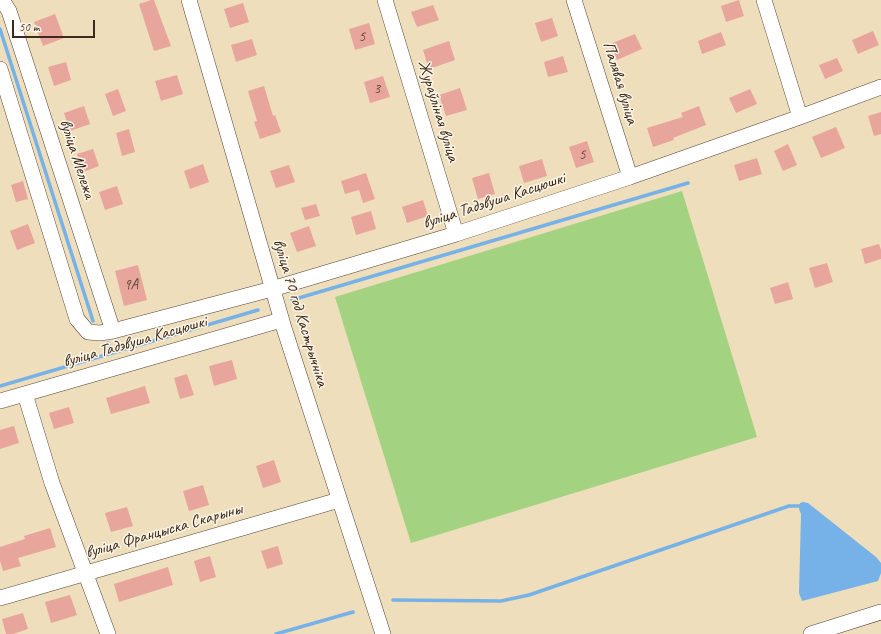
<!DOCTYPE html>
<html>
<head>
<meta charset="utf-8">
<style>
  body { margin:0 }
  #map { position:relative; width:881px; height:634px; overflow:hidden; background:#eedebc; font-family:Caveat,sans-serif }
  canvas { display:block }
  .scale { position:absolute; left:12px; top:20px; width:83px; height:18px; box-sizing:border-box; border:2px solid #3b2a1e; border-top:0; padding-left:5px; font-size:12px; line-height:14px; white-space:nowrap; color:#3b2a1e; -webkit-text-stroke:3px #fcf5e5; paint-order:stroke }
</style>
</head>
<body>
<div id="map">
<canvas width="881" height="634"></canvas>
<div class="scale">50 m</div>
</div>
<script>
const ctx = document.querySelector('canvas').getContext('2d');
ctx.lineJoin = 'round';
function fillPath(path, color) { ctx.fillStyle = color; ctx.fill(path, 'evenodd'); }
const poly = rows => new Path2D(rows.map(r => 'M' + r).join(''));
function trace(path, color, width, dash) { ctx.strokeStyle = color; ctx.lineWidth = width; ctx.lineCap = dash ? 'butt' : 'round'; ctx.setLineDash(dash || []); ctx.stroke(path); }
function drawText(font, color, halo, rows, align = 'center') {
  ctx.font = font + ' Caveat,sans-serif'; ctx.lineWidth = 3; ctx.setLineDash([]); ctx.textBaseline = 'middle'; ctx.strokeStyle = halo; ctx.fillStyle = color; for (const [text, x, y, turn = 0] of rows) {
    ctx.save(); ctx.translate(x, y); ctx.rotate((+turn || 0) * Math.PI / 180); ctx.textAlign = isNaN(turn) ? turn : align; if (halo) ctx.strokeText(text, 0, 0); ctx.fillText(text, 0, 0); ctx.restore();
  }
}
fillPath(poly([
  [682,191,757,437,411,543,335,297]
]), '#a3d280');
fillPath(poly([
  [803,502,808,503,876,557,881,563,881,573,878,581,802,601,799,593,801,514,799,509,800,503]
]), '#76b2e7');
trace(poly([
  [0,29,93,321],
  [292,300,688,183],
  [108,343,112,353],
  [0,386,258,310],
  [393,600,501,601,529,595,789,506,802,506],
  [276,634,353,612]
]), '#76b2e7', 3.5);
fillPath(poly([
  [151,0,154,0,171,46,154,51,139,4],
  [739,0,744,16,726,22,721,6],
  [243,3,249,22,230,28,224,9],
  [433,5,439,20,417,27,411,12],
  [55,14,64,38,43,46,34,22],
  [552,18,558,36,541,42,535,23],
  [369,23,375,44,355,50,349,29],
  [873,31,879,45,858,54,852,40],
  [721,32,726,45,702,54,698,41],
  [635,34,642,49,617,60,610,44],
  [252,39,257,55,236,62,231,45],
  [449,41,455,60,429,69,423,50],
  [563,56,568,72,548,77,544,62],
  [837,58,843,71,825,79,819,65],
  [66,62,71,80,54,86,48,67],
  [177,75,183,94,161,101,155,81],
  [383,76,390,97,370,103,364,82],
  [264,86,273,116,275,115,281,132,260,139,254,122,257,121,248,91],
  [460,88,467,110,446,116,439,95],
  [118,89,126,111,113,116,105,94],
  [750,89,757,104,736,113,729,98],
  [84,106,90,124,70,131,64,113],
  [699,106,706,125,673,138,674,140,653,147,647,128,683,117,681,113],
  [881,112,881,134,874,136,868,116],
  [836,127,845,148,821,158,812,137],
  [129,129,135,152,122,156,116,133],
  [587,141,594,162,576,168,569,147],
  [788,144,797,165,783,171,774,151],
  [93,149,99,166,83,172,77,154],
  [757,158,762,174,739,181,734,165],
  [542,159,547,176,524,183,519,166],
  [203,164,209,182,190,189,184,171],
  [289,165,295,182,276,188,270,171],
  [366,173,375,199,363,203,359,190,345,194,341,181],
  [489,173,495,194,478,199,472,178],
  [23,181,28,199,16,202,11,185],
  [117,186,123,204,105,210,99,192],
  [423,200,428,216,407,223,402,207],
  [316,204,320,216,305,220,301,208],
  [371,211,376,229,356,235,351,217],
  [28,224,35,243,17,250,10,231],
  [309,226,316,246,297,252,290,233],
  [879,244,881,250,881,259,865,264,861,249],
  [827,263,833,282,815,288,809,268],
  [138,265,147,300,124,306,115,271],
  [788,282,793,299,775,304,770,288],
  [232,360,237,379,214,386,209,366],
  [187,374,194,395,180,399,174,378],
  [145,386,150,403,111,414,106,398],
  [69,407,74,423,54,429,49,413],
  [14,426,19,443,0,449,0,430],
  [274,460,281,482,263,488,256,466],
  [203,485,209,505,189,511,183,491],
  [127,507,133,526,111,532,105,513],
  [50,528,56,547,18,558,21,566,3,571,0,561,0,547,25,539,24,536],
  [278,546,283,564,267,569,261,551],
  [210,556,216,577,200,582,194,561],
  [168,567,173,585,119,602,114,584],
  [70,595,77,615,51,623,45,602],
  [23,613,28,629,13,634,6,634,2,619]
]), '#e8a59c');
const minor = poly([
  [2,0,9,11,113,331],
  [189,0,284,328,383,634],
  [385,0,456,234],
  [574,0,630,177],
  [764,0,800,117],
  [0,69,77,319,88,332,100,333,113,331,272,289,456,234,630,177,800,117,881,87],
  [25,394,52,483,108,634],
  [0,401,281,320],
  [0,598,339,500],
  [811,634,881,612]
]);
trace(minor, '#564536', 16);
trace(minor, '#fff', 15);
drawText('15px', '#66493e', null, [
  ["5",362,37],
  ["3",377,89],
  ["5",582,155],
  ["9А",131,285]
]);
drawText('17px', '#3b2a1e', '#fcf5e5', [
  ["Палявая вуліца",620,83,73],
  ["Жураўліная вуліца",438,111,73],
  ["вуліца Мележа",77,159,72],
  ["вуліца Тадэвуша Касцюшкі",494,201,-18],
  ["вуліца 70 год Кастрычніка",300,313,73],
  ["вуліца Тадэвуша Касцюшкі",135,342,-16],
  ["вуліца Францыска Скарыны",164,531,-16]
]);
</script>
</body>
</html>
